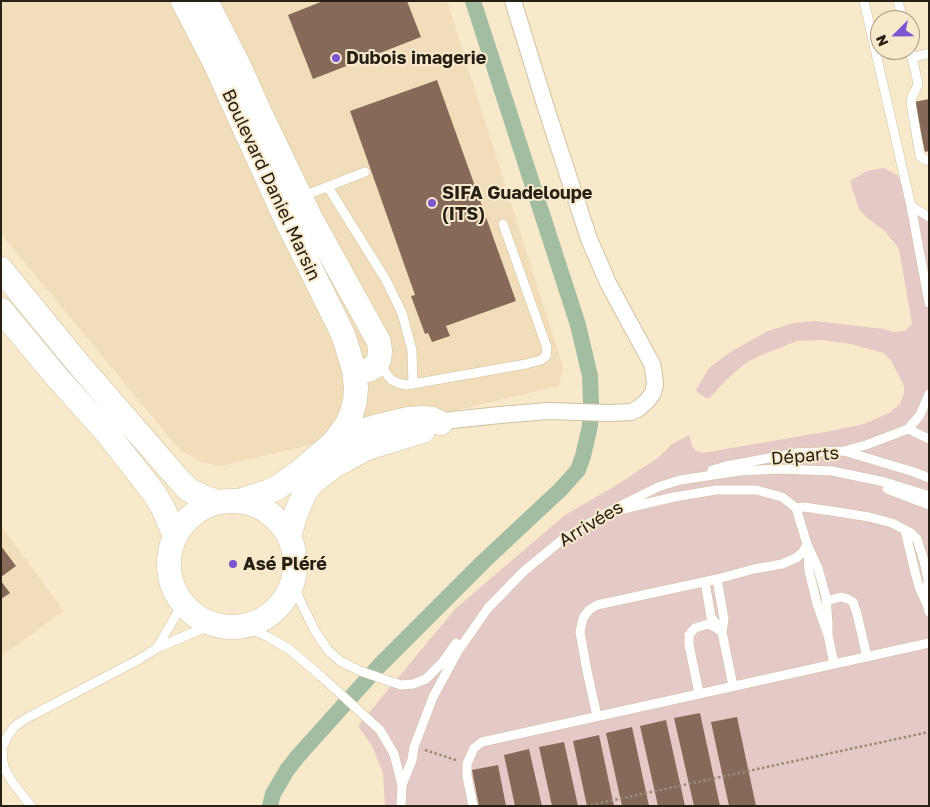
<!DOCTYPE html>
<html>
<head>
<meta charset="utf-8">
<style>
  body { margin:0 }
  #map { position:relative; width:930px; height:807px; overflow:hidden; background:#f9e9cb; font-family:"Golos Text",sans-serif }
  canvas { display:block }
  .frame { position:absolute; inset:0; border:2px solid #262015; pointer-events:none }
  .north { position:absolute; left:870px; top:10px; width:50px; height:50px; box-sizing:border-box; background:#f9e9cb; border:1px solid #a59982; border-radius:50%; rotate:247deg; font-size:14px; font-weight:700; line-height:20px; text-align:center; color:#262015 }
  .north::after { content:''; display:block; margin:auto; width:18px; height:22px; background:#7b56d0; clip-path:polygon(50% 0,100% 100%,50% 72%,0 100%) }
</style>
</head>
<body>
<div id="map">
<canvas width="930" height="807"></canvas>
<div class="frame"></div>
<div class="north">N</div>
</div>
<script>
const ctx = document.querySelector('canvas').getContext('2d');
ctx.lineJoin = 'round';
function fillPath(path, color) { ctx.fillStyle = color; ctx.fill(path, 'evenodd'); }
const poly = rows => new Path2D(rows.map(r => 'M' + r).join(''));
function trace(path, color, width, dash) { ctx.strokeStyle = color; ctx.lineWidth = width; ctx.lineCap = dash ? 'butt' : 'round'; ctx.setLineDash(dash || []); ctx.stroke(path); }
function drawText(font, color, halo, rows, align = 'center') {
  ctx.font = font + ' "Golos Text",sans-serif'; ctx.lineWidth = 4; ctx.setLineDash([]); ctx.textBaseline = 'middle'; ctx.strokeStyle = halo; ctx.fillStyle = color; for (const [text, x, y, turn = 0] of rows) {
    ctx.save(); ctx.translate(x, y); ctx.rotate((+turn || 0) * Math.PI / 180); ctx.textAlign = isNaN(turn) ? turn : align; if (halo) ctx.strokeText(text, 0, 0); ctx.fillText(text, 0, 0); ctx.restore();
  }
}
fillPath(poly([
  [1,1,447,1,563,367,559,386,221,466,201,462,180,450,1,234],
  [1,526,64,611,1,656]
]), '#f1ddb9');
fillPath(poly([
  [884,168,897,175,929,223,929,806,385,806,383,773,372,746,358,726,455,609,565,515,617,485,659,457,672,444,689,435,692,446,696,451,702,453,825,432,864,424,889,413,900,404,904,394,904,386,892,362,884,353,851,344,822,340,797,341,759,356,746,363,735,372,723,383,710,398,706,398,697,392,696,390,709,368,732,351,768,331,794,323,816,321,883,329,894,332,905,331,912,324,899,249,885,231,866,217,859,209,850,181,867,171]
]), '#e4c9c6');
trace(poly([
  [270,806,273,794,287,770,298,756,379,666,484,561,561,489,578,470,583,456,590,426,591,403,590,376,578,325,473,1]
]), '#a3bda2', 16);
fillPath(poly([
  [323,1,407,1,421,37,313,79,288,15],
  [437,80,516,301,446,326,450,336,432,342,428,333,425,334,411,296,415,295,350,111],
  [929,99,929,151,925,152,914,102],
  [1,546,16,566,1,577],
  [1,581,10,593,1,599],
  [700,713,720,806,694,806,674,718],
  [737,717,756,806,729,806,711,722],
  [666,720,685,806,658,806,640,726],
  [632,727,649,806,622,806,606,733],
  [599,735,614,806,587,806,573,741],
  [564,742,578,806,552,806,539,747],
  [529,749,542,806,515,806,504,755],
  [498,765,506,806,479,806,472,770]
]), '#856a59');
const lane = poly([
  [864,1,911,206,929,303],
  [898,1,903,20],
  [910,50,918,83,917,87,912,97,911,103,920,156,922,158,929,161],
  [912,58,929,53],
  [328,187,386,280,402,313,412,350,413,384],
  [301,197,365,172],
  [911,206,929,217],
  [380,363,388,376,392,380,398,383,407,385,526,364,541,360,546,356,547,348,503,224],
  [908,429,929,439],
  [844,451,866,445,908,429,920,415,929,394],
  [712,470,726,466,796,453,844,451,914,472,929,478],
  [887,489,929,505],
  [796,508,804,507,838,512,869,517,892,523,911,533,917,539,924,561,928,580,927,604,929,612],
  [619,510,674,497,716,490,756,490,782,497,796,508,807,544,818,568,826,597,828,623,828,635],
  [905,530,914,568,919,587,926,602],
  [808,549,809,571,817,604,828,635,834,664],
  [717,579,724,619,722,632,733,686],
  [705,582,711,617,719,628],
  [292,584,315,631,328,650,340,661,360,671,401,685,413,684,426,679,442,663,456,643],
  [826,601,841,597,848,599,853,602,857,614,867,657],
  [245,626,268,637,289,649,322,677,380,730,394,754,402,785],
  [157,648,183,603],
  [699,693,689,645,689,635,695,628,708,624,715,627,722,632],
  [597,716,587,671,580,632,583,618,589,610,597,605,717,579,754,569,782,564,796,558,803,552,807,544],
  [31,806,13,783,6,771,3,763,2,749,7,737,15,726,27,718,138,660,157,648,213,624],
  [401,806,402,785,412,760,414,747,433,697,458,651,488,608,524,571,563,539,606,513,658,487,680,480,740,471,778,469,832,471,885,482,929,496],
  [473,806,467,776,467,764,474,748,482,742,929,643]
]);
const street = poly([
  [441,423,452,420,500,415,548,411,609,413,631,412,639,408,647,401,653,393,655,384,654,374,652,364,608,283,589,239,547,111,513,1]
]);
const secondary = poly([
  [183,1,214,61,284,215,336,320,344,337,354,370,356,388,355,401,351,415,346,426,334,442],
  [206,1,240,68,260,113,310,217,379,342,380,351,379,360,374,367,368,370,362,371,354,370],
  [1,269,76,361,180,481,189,490,203,497,218,502],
  [1,310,56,376,108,434,154,493,163,508,175,536],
  [239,501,267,492,277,488,299,472,334,442,359,432,375,427,408,419,423,418,432,419,441,423],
  '169 564a63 63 0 1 1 126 0a63 63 0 1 1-126 0Z',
  [289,537,296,513,304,494,312,483,321,476,334,466,367,448,423,431]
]);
trace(lane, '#d1c1a4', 10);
trace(street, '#d1c1a4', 18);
trace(secondary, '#d1c1a4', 25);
trace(poly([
  [425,750,456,760],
  [586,806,929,732]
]), '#978c77', 2.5, [2.5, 2.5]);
trace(lane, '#fff', 9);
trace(street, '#fff', 16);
trace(secondary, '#fff', 24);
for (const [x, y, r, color] of [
  [336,58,5,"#7b56d0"],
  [432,203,5,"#7b56d0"],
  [233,564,5,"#7b56d0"]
]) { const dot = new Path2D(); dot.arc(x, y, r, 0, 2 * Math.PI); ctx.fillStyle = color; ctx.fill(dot); trace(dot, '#f9e9cb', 2); }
drawText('bold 18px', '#262015', '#f9e9cb', [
  ["Dubois imagerie",346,58],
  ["SIFA Guadeloupe",442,193],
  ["(ITS)",442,214],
  ["Asé Pléré",243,564]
], 'left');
drawText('18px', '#262015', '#f9e9cb', [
  ["Boulevard Daniel Marsin",271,185,65],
  ["Départs",805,456,-5],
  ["Arrivées",591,524,-31]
]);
</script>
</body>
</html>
